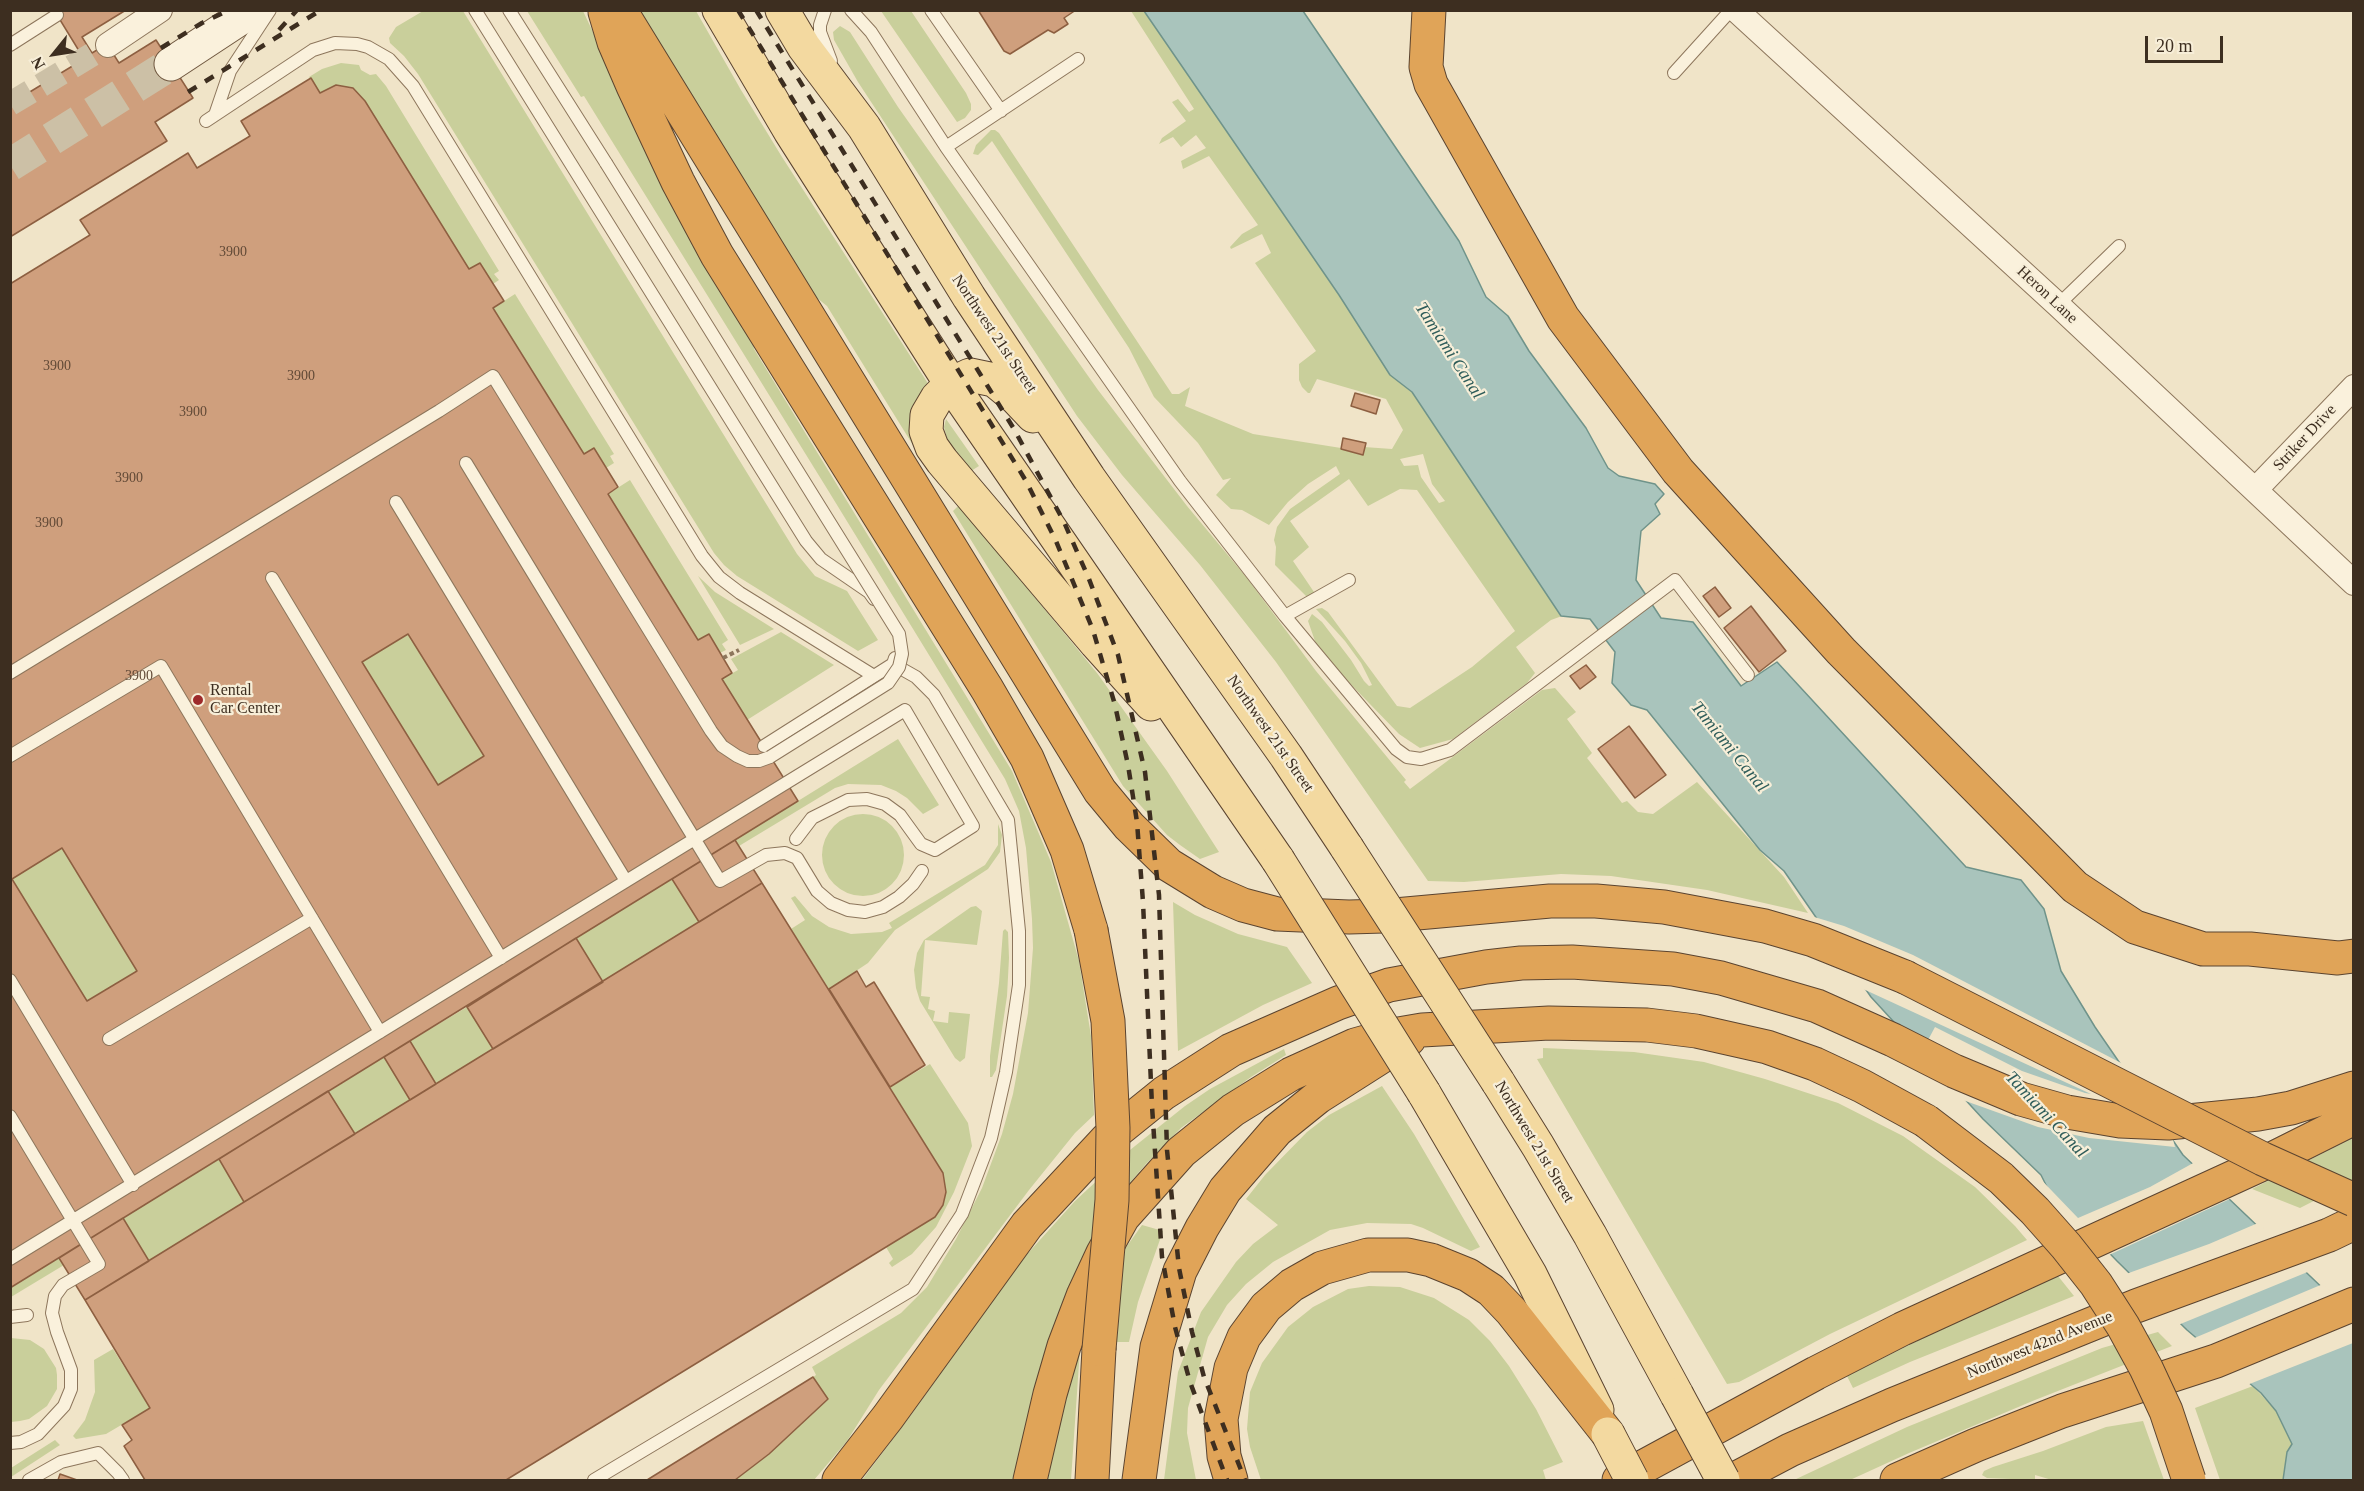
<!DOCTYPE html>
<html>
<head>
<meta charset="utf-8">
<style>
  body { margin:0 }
  #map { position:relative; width:2364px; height:1491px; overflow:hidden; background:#f0e4c8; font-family:"Times New Roman",serif }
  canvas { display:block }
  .frame { position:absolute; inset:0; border:12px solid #3d2e20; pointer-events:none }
  .north { position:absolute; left:24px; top:24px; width:60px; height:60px; -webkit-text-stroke:4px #f7eed8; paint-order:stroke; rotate:240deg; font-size:16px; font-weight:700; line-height:24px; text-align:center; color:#3d2e20 }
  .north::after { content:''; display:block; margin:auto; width:21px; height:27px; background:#3d2e20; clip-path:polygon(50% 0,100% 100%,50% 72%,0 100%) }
  .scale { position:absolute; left:2145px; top:36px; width:78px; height:27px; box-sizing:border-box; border:3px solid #3d2e20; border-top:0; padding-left:8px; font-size:18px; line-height:21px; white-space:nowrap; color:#3d2e20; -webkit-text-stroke:4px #f7eed8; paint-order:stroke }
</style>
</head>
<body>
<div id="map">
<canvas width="2364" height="1491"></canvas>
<div class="frame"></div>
<div class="north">N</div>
<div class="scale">20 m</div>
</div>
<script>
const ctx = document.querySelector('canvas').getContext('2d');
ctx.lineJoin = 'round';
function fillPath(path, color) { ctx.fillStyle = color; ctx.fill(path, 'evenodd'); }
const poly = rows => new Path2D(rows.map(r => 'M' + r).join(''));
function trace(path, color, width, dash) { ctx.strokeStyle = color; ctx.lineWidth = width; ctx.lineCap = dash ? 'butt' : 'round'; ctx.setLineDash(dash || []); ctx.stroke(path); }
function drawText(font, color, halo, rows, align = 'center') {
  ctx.font = font + ' "Times New Roman",serif'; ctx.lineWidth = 4.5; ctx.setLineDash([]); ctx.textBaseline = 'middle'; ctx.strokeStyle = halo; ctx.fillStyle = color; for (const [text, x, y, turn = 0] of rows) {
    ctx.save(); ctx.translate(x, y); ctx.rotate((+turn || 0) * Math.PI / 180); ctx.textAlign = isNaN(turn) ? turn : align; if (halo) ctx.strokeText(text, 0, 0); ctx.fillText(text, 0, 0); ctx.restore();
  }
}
fillPath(poly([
  [423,11,463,11,797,554,815,576,847,591,878,640,858,651,737,576,724,565,714,553,418,74,404,56,390,43,389,38,396,27],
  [527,11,583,11,612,72,752,339,754,349,1012,771,1051,862,1079,961,1091,1036,1094,1115,1075,1133,1029,1190,879,1390,847,1441,814,1480,735,1480,769,1454,827,1399,813,1377,816,1375,812,1367,901,1313,927,1287,956,1239,982,1188,1002,1134,1013,1094,1028,1013,1033,948,1032,919,1026,848,1019,811,1005,779,826,487,584,96,581,97],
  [638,11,696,11,741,90,782,157,929,385,924,463,827,306,817,298],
  [881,11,911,11,966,93,971,104,971,110,965,118,957,122],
  [1131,11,1144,11,1339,295,1390,374,1412,392,1562,616,1551,620,1516,647,1535,673,1527,683,1453,739,1420,748,1399,734,1336,669,1316,644,1308,621,1312,614,1322,622,1351,660,1364,681,1369,686,1372,685,1361,663,1345,641,1316,609,1322,608,1328,612,1397,706,1410,708,1472,667,1515,631,1417,490,1400,489,1368,506,1349,479,1290,521,1309,547,1293,561,1314,592,1313,603,1275,565,1276,547,1274,540,1277,527,1290,509,1340,474,1336,466,1308,484,1288,502,1269,525,1242,510,1231,509,1216,495,1231,478,1223,480,1198,443,1154,397,1129,348,992,141,978,155,973,154,976,145,991,130,995,130,999,133,1172,394,1179,394,1190,387,1185,406,1253,434,1341,448,1341,449,1362,455,1364,447,1392,449,1403,430,1386,399,1317,379,1310,393,1308,393,1302,387,1299,380,1299,364,1316,351,1255,263,1271,253,1262,234,1231,249,1230,247,1242,234,1258,225,1209,156,1183,169,1181,161,1206,148,1196,135,1181,147,1173,137,1159,144,1162,138,1186,121,1172,102,1178,99,1189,112,1194,109],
  [1423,454,1432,484,1445,501,1439,503,1421,477,1418,465,1404,466,1400,459],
  [840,26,850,32,898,107,1098,390,1187,506,1247,578,1316,671,1406,780,1404,782,1410,789,1542,690,1555,688,1576,712,1567,719,1592,753,1587,758,1622,803,1627,801,1638,812,1653,814,1697,782,1784,877,1808,913,1707,890,1611,876,1561,874,1464,882,1428,881,1276,662,1200,565,1122,475,1077,416,858,82,834,40,833,32],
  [341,63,359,65,361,70,370,75,376,74,386,86,499,271,494,274,499,280,493,284,480,263,469,269,365,101,353,88,336,85,320,93,309,77,322,69],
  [515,294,614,454,610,456,614,463,606,468,594,448,584,454,493,308],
  [946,419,979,466,971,471,949,446,944,427],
  [630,480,728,640,722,644,726,650,720,653,709,634,698,640,608,494],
  [959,505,1097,673,1167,771,1219,852,1200,859,1180,845,1167,835,1123,786,953,511],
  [698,576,715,592,774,629,740,645],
  [781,632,834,665,747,720,722,679,738,670,731,659],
  [408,634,484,756,438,785,362,662],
  [898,739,939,805,923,814,907,798,896,791,881,785,848,784,835,788,739,846,735,840],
  '822 855a41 41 0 1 1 82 0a41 41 0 1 1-82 0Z',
  [998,824,1002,835,1000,852,988,869,895,930,868,963,829,989,791,929,805,920,791,898,795,896,812,916,829,927,851,934,882,932,892,928,889,923,985,865,998,845],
  [62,848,137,971,87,1001,12,879],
  [672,879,699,922,603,982,576,938],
  [1173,902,1195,915,1238,934,1287,947,1312,983,1263,1005,1178,1051],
  [976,906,982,911,977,945,925,940,921,996,930,997,928,1009,935,1011,933,1021,948,1023,949,1012,970,1014,965,1058,960,1062,955,1058,920,1001,916,988,914,970,917,953,924,940,971,907],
  [1005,929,1008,932,1009,958,1007,996,996,1070,992,1077,990,1077,990,1056,999,983,1003,931],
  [467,1007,493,1049,436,1084,410,1041],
  [1543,1048,1634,1052,1704,1062,1765,1079,1838,1103,1903,1136,1975,1187,2015,1226,2027,1240,1830,1334,1739,1382,1727,1384,1537,1059,1543,1058],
  [1284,1049,1286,1055,1251,1077,1181,1128,1146,1164,1127,1186,1021,1480,862,1480,911,1415,1021,1261,1075,1201,1130,1150,1185,1106,1210,1089],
  [384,1057,410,1100,355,1134,328,1092],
  [930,1064,968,1123,972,1146,954,1192,936,1227,912,1254,892,1267,889,1263,893,1259,886,1247,935,1217,942,1205,943,1173,890,1087],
  [1382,1086,1414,1134,1480,1247,1471,1251,1423,1228,1411,1224,1367,1223,1330,1230,1273,1262,1246,1284,1227,1305,1208,1337,1188,1408,1187,1433,1196,1480,1164,1480,1178,1372,1201,1312,1236,1262,1253,1244,1278,1225,1246,1199,1265,1175,1307,1132,1329,1115],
  [2353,1138,2353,1181,2300,1208,2252,1189],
  [219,1159,244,1202,149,1261,123,1218],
  [1142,1225,1163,1231,1138,1302,1129,1342,1115,1342,1122,1253],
  [59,1258,64,1265,11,1297,11,1288],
  [2058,1276,2074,1296,1910,1362,1853,1388,1847,1376,1945,1327],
  [1369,1286,1400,1287,1434,1298,1469,1320,1490,1341,1509,1366,1536,1409,1563,1462,1543,1470,1546,1480,1261,1480,1250,1447,1247,1429,1250,1392,1262,1363,1288,1327,1313,1307,1348,1289],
  [2158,1332,2172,1346,2035,1400,1909,1453,1850,1480,1794,1480,1907,1427,2102,1348],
  [11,1338,30,1340,44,1349,56,1368,57,1375,57,1389,47,1406,29,1419,20,1421,11,1422],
  [113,1349,150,1408,106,1434,76,1439,73,1436,85,1420,95,1392,94,1360],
  [1080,1349,1071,1480,1044,1480,1057,1420],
  [2253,1386,2276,1411,2292,1444,2287,1452,2283,1480,2220,1480,2195,1408],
  [2143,1421,2164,1480,2052,1480,2035,1475,2035,1480,1987,1478,1982,1475,1984,1471,1993,1467,2043,1451,2106,1427],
  [55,1440,60,1445,11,1477,11,1468]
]), '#c9cf9b');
const water = poly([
  [1144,11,1303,11,1459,241,1486,297,1508,316,1529,351,1586,428,1608,468,1619,476,1655,484,1664,494,1655,504,1660,514,1641,531,1636,580,1661,618,1693,622,1741,686,1777,662,1966,867,2021,880,2044,909,2061,971,2095,1027,2183,1155,2353,1317,2353,1480,2283,1480,2287,1452,2292,1444,2276,1411,2261,1393,2187,1330,2117,1261,2048,1189,2041,1175,1983,1119,1871,997,1784,871,1760,850,1647,710,1631,705,1612,683,1615,652,1590,619,1561,616,1412,392,1390,375,1339,295,1144,11]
]);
fillPath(water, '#a9c4bc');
trace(water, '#6f938a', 1.5);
fillPath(poly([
  [1811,916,1844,926,1913,955,2125,1065,2171,1132,2175,1147,2089,1138,2038,1127,1960,1099,1920,1055,1935,1027,2022,1071,2085,1093,2091,1094,1861,988],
  [2021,1160,2028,1166,2078,1218,2150,1187,2195,1162,2232,1198,2109,1255,2113,1261,2046,1191,2039,1177],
  [2258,1223,2310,1271,2178,1325,2126,1274,2209,1244],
  [2323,1284,2354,1313,2353,1343,2247,1385,2192,1339]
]), '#f0e4c8');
const building = poly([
  [54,10,126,10,82,37,92,53,107,44,119,63,156,40,193,98,155,122,167,141,10,237,10,104,84,59,54,10],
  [978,10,1076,10,1064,18,1068,24,1054,33,1048,30,1010,54,1004,51,978,10],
  [311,78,320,93,336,85,353,88,365,101,469,269,480,263,504,301,493,308,584,454,594,448,618,487,608,494,698,640,709,634,732,673,722,679,798,801,10,1288,10,284,90,235,80,220,188,153,197,168,250,136,241,121,311,78],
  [408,634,484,756,438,785,362,662,408,634],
  [62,848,137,971,87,1001,12,879,62,848],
  [1355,393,1380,400,1376,414,1351,406,1355,393],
  [1343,438,1366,443,1363,455,1341,449,1343,438],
  [1715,587,1731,608,1719,617,1703,596,1715,587],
  [1751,606,1786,651,1759,672,1724,628,1751,606],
  [1586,665,1596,677,1580,689,1570,676,1586,665],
  [1629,726,1666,775,1635,798,1598,749,1629,726],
  [735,840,762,883,699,922,672,879,735,840],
  [762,883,943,1173,946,1192,943,1205,935,1217,506,1480,145,1480,124,1446,132,1440,122,1425,150,1408,85,1300,762,883],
  [576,938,603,982,493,1049,467,1007,576,938],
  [857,971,866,987,874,982,925,1065,890,1087,829,989,857,971],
  [410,1041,436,1084,410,1100,384,1057,410,1041],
  [328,1091,355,1134,244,1202,219,1159,328,1091],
  [123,1218,149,1261,85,1300,59,1258,123,1218],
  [813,1377,828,1399,769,1454,735,1480,647,1480,813,1377],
  [60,1474,77,1480,58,1480,60,1474]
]);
fillPath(building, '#cf9f7d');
trace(building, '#8d5f41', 1.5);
trace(poly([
  [10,104,108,45]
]), '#ccc0a6', 24, [24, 12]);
trace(poly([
  [10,165,171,64]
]), '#ccc0a6', 33, [33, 16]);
const lane = poly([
  [475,10,806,541,821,559,869,592,874,599],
  [509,10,606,163],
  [825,10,820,25,820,32,831,61],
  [851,10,871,32,946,147,1180,481,1285,616,1396,749,1407,757,1421,759,1450,750,1675,580,1748,675],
  [931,10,1001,111],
  [10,45,57,15],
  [1674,73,1731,10],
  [215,115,230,71,270,10],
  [206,121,313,50,335,43,357,44,368,47,389,59,413,86,702,556,719,577,740,593,874,676],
  [946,147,1078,59],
  [2058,305,2119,246],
  [466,463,720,881,766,855,785,853,797,858,817,891,831,903,848,910,865,912,883,907,899,897,913,884,922,871],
  [396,502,626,881],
  [272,578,501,958],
  [1285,616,1349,580],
  [10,673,439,411,493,376,711,731,722,746,737,756,748,761,759,761,770,757],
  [764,746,893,664,895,658],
  [10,756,161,666,380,1032],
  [10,980,133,1185],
  [109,1039,312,918],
  [10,1116,99,1264,63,1285,55,1296,52,1313,57,1332,71,1370,71,1389,64,1406,38,1434,21,1442,10,1443],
  [10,1259,905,710,973,826,935,850,921,844,900,815,885,804,867,799,848,800,812,818,796,839],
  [10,1317,27,1315],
  [29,1480,61,1462,98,1453,118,1473,123,1480],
  [594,1480,913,1289,962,1214,991,1138,1006,1072,1019,985,1019,931,1008,820,934,695,916,677,893,664]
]);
const street = poly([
  [1736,10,2058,305,2354,583],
  [108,45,160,10],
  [2256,489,2354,387]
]);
const secondary = poly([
  [171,64,253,10]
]);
const primary = poly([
  [719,10,790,131,951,384,1278,860],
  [782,10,804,47,864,127,969,297,1089,478,1286,756,1347,848],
  [1033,416,1016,398,994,380,970,375,951,384,937,398,927,415,926,431,932,447,942,461,1096,643,1151,704],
  [1498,1082,1538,1146,1590,1235,1677,1395],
  [1424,1093,1530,1274,1597,1410]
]);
const highway = poly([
  [620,10,1100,791,1129,826,1169,865,1213,892,1243,905,1277,914,1349,917,1384,916,1550,901,1596,901,1664,907,1765,926,1813,940,1905,977],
  [1429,10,1426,67,1431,84,1563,318,1678,471,1841,651,2075,887,2135,927,2203,949,2250,949,2338,958,2354,956],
  [605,12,614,42,633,86,678,182,717,255,987,689,1027,758,1067,850,1091,930],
  [839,1480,888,1417,1027,1225,1107,1139,1164,1093,1231,1050,1338,1003,1389,985,1486,967,1521,963,1572,962,1673,969,1721,978,1817,1006,1893,1040,1954,1071,2021,1099,2067,1112,2120,1121,2168,1123,2258,1114,2291,1108,2354,1088],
  [1030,1480,1050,1394,1064,1346,1083,1296,1103,1253,1123,1217,1181,1152,1233,1110,1291,1074,1355,1045,1387,1036,1422,1030,1549,1023,1647,1025,1696,1031,1767,1047,1815,1064,1862,1086,1926,1121],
  [1092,1480,1099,1349],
  [1139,1480,1157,1347,1180,1271,1202,1228,1225,1190,1277,1130,1318,1097,1409,1039],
  [1231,1480,1224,1456,1221,1419,1231,1368,1244,1337,1266,1307,1292,1285,1322,1268,1368,1255,1408,1255,1431,1260,1468,1275,1491,1290,1511,1311,1608,1434],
  [1619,1480,1816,1373,1902,1329,2260,1165,2354,1118],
  [1733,1480,1790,1450,1892,1405,2136,1306,2329,1235,2354,1223],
  [1897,1480,1976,1445,2062,1411,2216,1361,2354,1304]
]);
trace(lane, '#8d765c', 14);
trace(street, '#8d765c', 26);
trace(secondary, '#6f573f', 35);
trace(primary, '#5b4430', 35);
trace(highway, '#5b4430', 35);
trace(poly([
  [723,658,739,650]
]), '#8d765c', 4, [4.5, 3]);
trace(lane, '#faf1dc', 12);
trace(street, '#faf1dc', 24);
trace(secondary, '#faf1dc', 33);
trace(primary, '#f3d9a0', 33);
trace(highway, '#e0a458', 33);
trace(poly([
  [738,10,1026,481,1056,541,1093,630,1115,705,1128,765,1137,822,1143,902,1152,1106,1162,1257,1175,1327,1190,1382,1227,1480],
  [756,10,1014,429,1064,522,1089,579,1118,655,1145,772,1159,895,1167,1150,1179,1268,1192,1332,1204,1377,1245,1480],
  [279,30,297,10],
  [161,48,202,23,229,10],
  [188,92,321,10]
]), '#3d2e20', 4.5, [10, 10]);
const laneBridge = poly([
  [606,163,899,634,902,654,899,667,888,683,770,757]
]);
const primaryBridge = poly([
  [1347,848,1498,1082],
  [1278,860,1424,1093],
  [1677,1395,1723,1480],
  [1608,1434,1632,1480]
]);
const highwayBridge = poly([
  [1091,930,1108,1021,1113,1128,1112,1200,1099,1349],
  [1905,977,2263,1159,2354,1200],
  [1926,1121,2001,1178,2035,1211,2066,1246,2096,1284,2123,1326,2146,1368,2166,1411,2189,1480]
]);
trace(laneBridge, '#8d765c', 14, []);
trace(primaryBridge, '#5b4430', 35, []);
trace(highwayBridge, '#5b4430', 35, []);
trace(laneBridge, '#faf1dc', 12);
trace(primaryBridge, '#f3d9a0', 33);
trace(highwayBridge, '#e0a458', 33);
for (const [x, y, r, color] of [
  [198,700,6,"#9e2a2b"]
]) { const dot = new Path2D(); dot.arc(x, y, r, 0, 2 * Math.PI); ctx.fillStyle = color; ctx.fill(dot); trace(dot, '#f7eed8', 2); }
drawText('14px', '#624a37', null, [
  ["3900",233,252],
  ["3900",57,366],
  ["3900",301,376],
  ["3900",193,412],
  ["3900",129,478],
  ["3900",49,523],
  ["3900",139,676]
]);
drawText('16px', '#3d2e20', '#f7eed8', [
  ["Heron Lane",2047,295,43],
  ["Northwest 21st Street",994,334,56],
  ["Striker Drive",2305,438,-47],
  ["Northwest 21st Street",1270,734,55],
  ["Northwest 21st Street",1534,1142,59],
  ["Northwest 42nd Avenue",2040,1345,-22]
]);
drawText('16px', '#3d2e20', '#f7eed8', [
  ["Rental",210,691],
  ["Car Center",210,709]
], 'left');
drawText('italic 18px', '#2f5d5a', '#f7eed8', [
  ["Tamiami Canal",1449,351,57],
  ["Tamiami Canal",1729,747,51],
  ["Tamiami Canal",2046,1115,47]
]);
</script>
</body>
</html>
